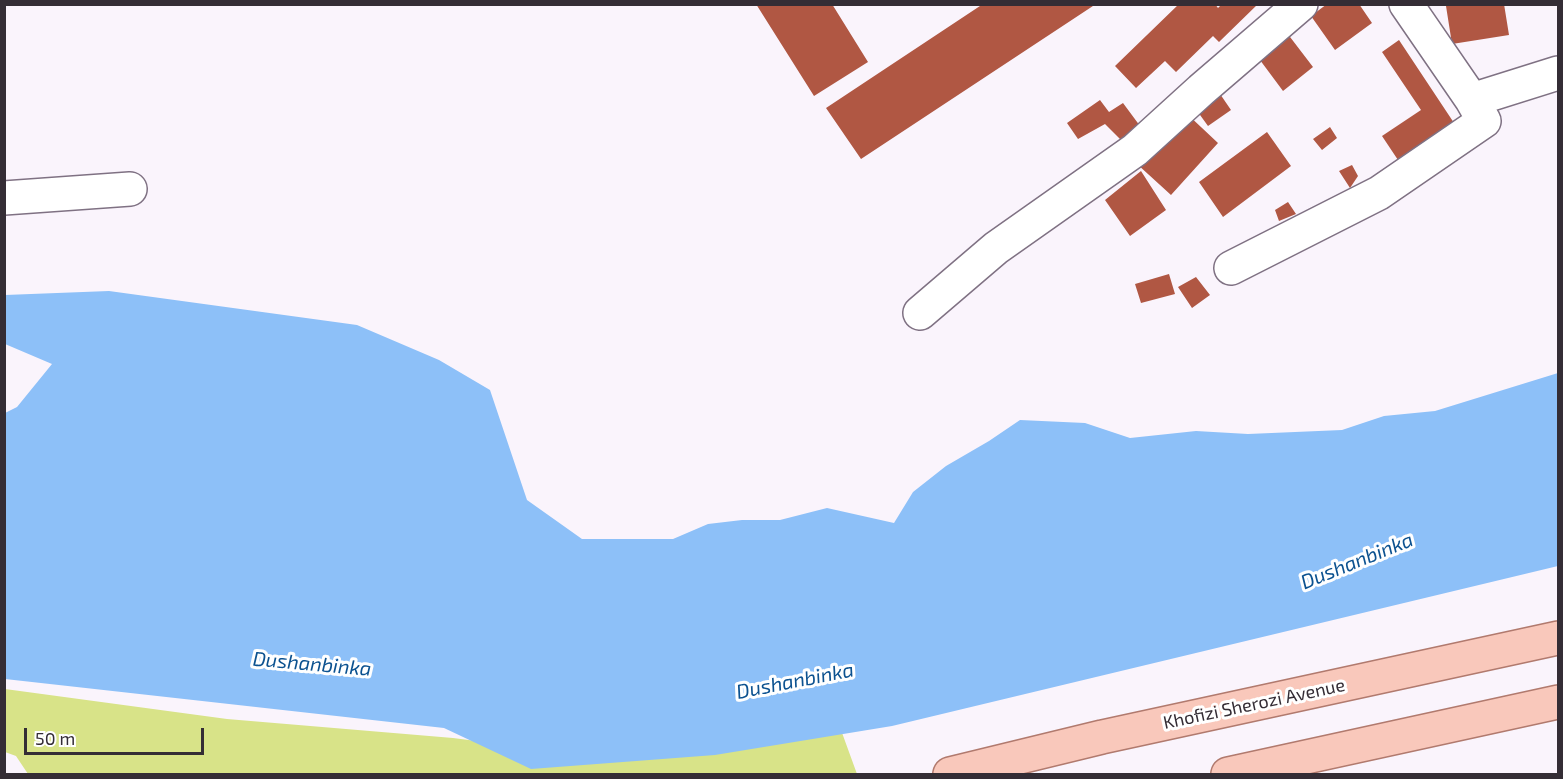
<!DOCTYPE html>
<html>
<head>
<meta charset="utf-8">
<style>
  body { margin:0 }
  #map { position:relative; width:1563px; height:779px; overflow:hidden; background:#faf4fc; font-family:"Exo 2",sans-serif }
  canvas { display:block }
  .frame { position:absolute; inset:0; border:6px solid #342d35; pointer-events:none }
  .scale { position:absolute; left:24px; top:728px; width:180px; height:27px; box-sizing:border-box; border:3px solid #342d35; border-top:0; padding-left:8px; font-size:18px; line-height:21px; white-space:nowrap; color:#342d35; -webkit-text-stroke:4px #fff; paint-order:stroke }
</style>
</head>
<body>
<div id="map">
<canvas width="1563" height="779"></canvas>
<div class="frame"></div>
<div class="scale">50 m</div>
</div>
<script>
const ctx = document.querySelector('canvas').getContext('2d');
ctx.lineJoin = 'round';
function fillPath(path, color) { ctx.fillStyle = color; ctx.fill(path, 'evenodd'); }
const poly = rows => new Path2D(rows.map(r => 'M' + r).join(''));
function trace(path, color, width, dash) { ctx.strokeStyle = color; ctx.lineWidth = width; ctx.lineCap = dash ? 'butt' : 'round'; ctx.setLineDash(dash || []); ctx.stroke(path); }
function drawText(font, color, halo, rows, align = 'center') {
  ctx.font = font + ' "Exo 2",sans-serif'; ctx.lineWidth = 6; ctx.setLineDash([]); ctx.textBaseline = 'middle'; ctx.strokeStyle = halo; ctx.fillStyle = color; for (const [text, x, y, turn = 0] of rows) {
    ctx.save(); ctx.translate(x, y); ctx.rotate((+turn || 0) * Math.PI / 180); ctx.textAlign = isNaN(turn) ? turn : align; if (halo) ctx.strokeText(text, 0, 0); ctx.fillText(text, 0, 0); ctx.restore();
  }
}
fillPath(poly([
  [5,689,227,719,453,738,554,751,837,719,857,774,28,774,16,756,5,752]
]), '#d8e388');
fillPath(poly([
  [109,291,357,325,439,360,490,390,527,500,582,539,673,539,708,524,742,520,780,520,827,508,894,523,913,492,946,466,989,441,1020,420,1085,423,1130,438,1196,431,1248,434,1342,430,1384,416,1435,411,1558,373,1558,566,892,726,715,755,531,769,444,728,5,679,5,413,17,407,52,364,5,344,5,295]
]), '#8dc0f8');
fillPath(poly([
  [756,4,832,4,868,62,814,96],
  [983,4,1096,4,861,159,826,108],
  [1179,4,1215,4,1218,8,1222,4,1258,4,1219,42,1213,36,1176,72,1165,61,1136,88,1115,66],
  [1327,4,1359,4,1372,23,1335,50,1311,16],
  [1449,4,1504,4,1509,35,1452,44,1446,6],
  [1287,33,1313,67,1283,91,1257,56],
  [1399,40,1458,129,1402,166,1382,136,1421,110,1382,52],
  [1218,91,1231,110,1208,126,1195,108],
  [1100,100,1109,112,1123,103,1143,130,1124,143,1105,124,1078,139,1067,123],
  [1185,112,1218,143,1171,195,1137,164],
  [1330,127,1337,138,1322,150,1313,139],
  [1267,132,1291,166,1223,217,1199,182],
  [1352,165,1358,176,1350,188,1339,171],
  [1141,171,1166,210,1130,236,1105,200],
  [1288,202,1296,214,1279,221,1275,210],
  [1169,274,1175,294,1141,303,1135,284],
  [1196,277,1210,295,1192,308,1178,287]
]), '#b05743');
const minor = poly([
  [1406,4,1472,100,1558,73],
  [4,198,130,189],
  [1231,268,1379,193,1484,121,1472,100],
  [920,313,996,248,1135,150,1201,90,1301,4]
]);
const major = poly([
  [950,774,1102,737,1558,638],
  [1228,774,1558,702]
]);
trace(minor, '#7f7183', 36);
trace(major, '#b17a6e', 36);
trace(minor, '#fff', 33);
trace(major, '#f9c8bb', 33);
drawText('18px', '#342d35', '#fff', [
  ["Khofizi Sherozi Avenue",1254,704,-12]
]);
drawText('italic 20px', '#0c5290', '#fff', [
  ["Dushanbinka",1357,561,-22],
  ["Dushanbinka",312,664,5],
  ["Dushanbinka",795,681,-11]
]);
</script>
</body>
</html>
